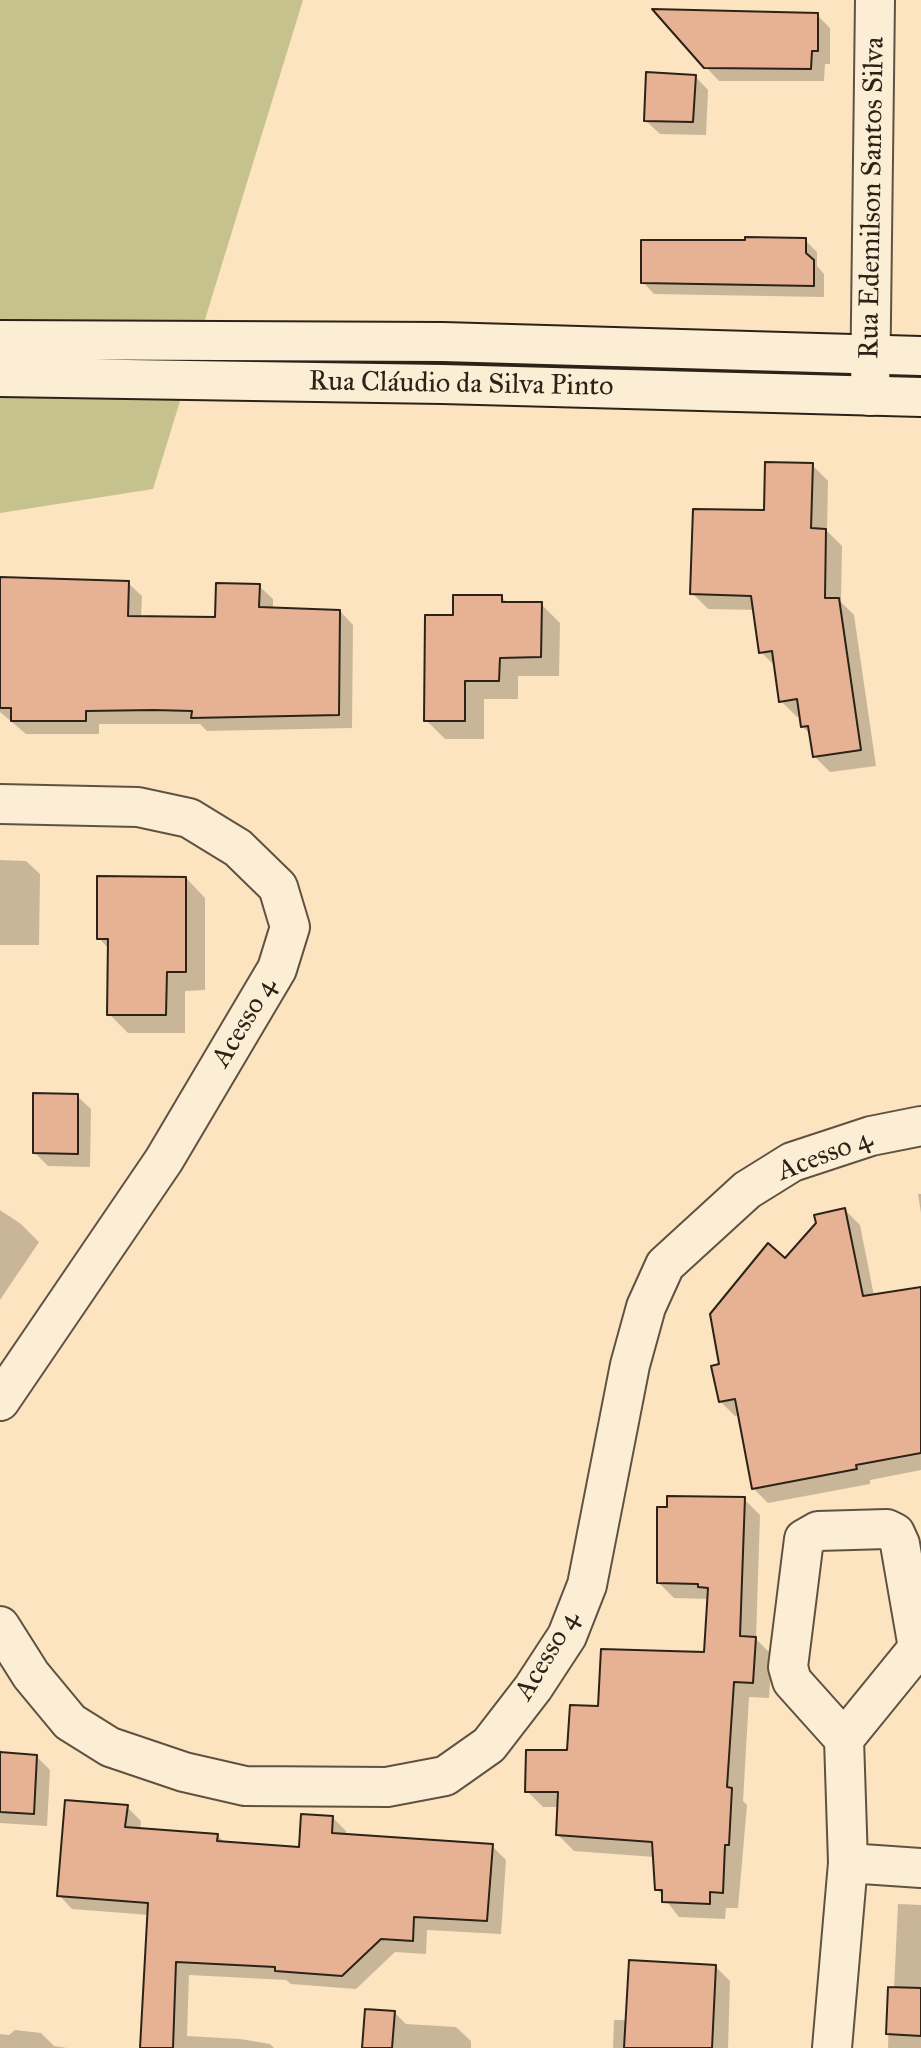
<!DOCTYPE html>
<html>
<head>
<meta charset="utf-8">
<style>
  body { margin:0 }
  canvas { display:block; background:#fbe4bf }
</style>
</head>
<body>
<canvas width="921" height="2048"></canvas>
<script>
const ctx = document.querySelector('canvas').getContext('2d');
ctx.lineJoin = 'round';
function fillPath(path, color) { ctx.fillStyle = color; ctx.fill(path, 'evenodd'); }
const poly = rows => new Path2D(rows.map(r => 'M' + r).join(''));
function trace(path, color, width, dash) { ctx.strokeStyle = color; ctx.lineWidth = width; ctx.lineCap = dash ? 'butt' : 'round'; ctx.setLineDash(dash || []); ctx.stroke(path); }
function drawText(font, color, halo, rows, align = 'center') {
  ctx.font = font + ' "IM FELL Great Primer",serif'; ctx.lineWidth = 5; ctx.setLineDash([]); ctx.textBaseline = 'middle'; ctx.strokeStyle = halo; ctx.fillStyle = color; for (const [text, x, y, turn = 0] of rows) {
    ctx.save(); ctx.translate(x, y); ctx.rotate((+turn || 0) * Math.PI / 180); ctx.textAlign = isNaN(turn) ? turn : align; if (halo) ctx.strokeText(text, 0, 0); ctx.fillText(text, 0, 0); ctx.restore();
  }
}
fillPath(poly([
  [0,0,303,0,153,489,0,513]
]), '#c6c28d');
fillPath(poly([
  [817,15,830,28,830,64,825,64,824,81,719,81,706,67],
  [695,76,708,90,706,135,660,134,646,121],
  [805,240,817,252,817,266,824,274,824,297,654,294,643,282],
  [812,465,828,481,827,531,842,546,841,602,854,615,876,766,830,772,814,756,811,735,803,727,801,716,797,717,781,701,776,667,761,652,755,610,708,609,692,593],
  [0,579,128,583,142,596,141,618,217,619,259,586,273,599,273,609,340,611,353,625,352,728,207,731,200,724,99,724,99,734,26,734,0,712],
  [501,596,508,604,541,604,560,623,559,676,518,676,518,699,484,699,484,739,445,739,426,720],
  [0,860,26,861,40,874,39,945,0,945,0,1046],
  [186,878,205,898,205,990,185,991,185,1033,128,1033,109,1014,109,949,99,938],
  [77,1096,91,1109,90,1167,48,1166,35,1153],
  [918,1194,921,1194,921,1213],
  [0,1210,21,1224,39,1242,0,1300],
  [845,1210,860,1225,874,1296,921,1289,921,1470,870,1480,870,1484,768,1503,753,1488,740,1415,735,1416,720,1401,721,1365,786,1261],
  [744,1499,760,1515,756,1639,772,1655,769,1698,749,1697,743,1801,747,1805,738,1908,726,1908,725,1919,679,1917,657,1889,654,1857,574,1851,558,1835,559,1807,543,1807,527,1791,569,1752,600,1707,706,1654,709,1599,674,1598,658,1582],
  [0,1750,4,1754,37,1757,50,1770,47,1826,0,1823],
  [127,1807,141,1821,140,1830,217,1835,225,1843,301,1849,332,1817,346,1831,346,1836,492,1846,506,1860,501,1934,427,1930,426,1954,395,1952,356,1989,291,1984,286,1980,189,1975,187,2036,240,2039,270,2044,274,2048,142,2048,149,1915,72,1909,59,1895],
  [898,1904,921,1905,921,2048,888,2048,890,1988,894,1989],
  [715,1966,730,1981,728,2048,613,2048,614,2020,627,2020],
  [394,2012,406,2024,456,2027,471,2041,471,2048,364,2048],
  [15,2030,41,2033,54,2046,67,2048,0,2048,0,2034,9,2035]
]), '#0003');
const building = poly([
  [652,9,818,13,818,51,812,51,811,69,704,68,652,9],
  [646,72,696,75,693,122,644,121,646,72],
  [745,237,806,238,806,253,814,260,814,286,641,283,641,240,745,240,745,237],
  [765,462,813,463,811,528,826,529,825,598,839,598,861,750,813,757,808,726,801,727,797,699,779,702,772,651,759,653,751,596,690,594,693,509,764,510,765,462],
  [0,577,129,581,128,616,215,617,216,583,260,584,259,607,340,610,339,715,191,718,192,711,154,710,86,711,86,721,11,721,11,708,0,708,0,577],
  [453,595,502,595,502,602,542,602,541,657,500,658,499,681,465,681,465,721,424,721,425,615,453,615,453,595],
  [97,876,186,877,186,972,167,972,166,1015,107,1015,108,939,97,939,97,876],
  [33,1093,78,1094,78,1154,33,1153,33,1093],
  [845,1208,863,1296,921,1287,921,1453,856,1465,857,1469,752,1489,735,1399,719,1402,711,1366,719,1364,710,1314,768,1243,785,1258,816,1223,814,1215,845,1208],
  [667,1496,745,1497,740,1636,756,1637,753,1683,734,1682,727,1787,732,1788,729,1845,725,1845,723,1893,710,1892,710,1904,662,1902,662,1890,655,1890,652,1842,556,1835,558,1792,525,1792,526,1750,567,1750,570,1705,598,1706,601,1649,704,1652,708,1588,698,1587,698,1584,657,1583,657,1507,667,1507,667,1496],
  [0,1752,37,1755,34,1814,0,1812,0,1752],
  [65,1800,128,1805,125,1827,218,1834,217,1841,299,1847,301,1814,333,1816,332,1833,493,1844,487,1921,414,1917,413,1941,381,1939,342,1976,275,1971,275,1967,176,1962,173,2048,140,2048,148,1903,57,1896,65,1800],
  [629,1960,716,1965,712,2048,624,2048,629,1960],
  [888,1987,921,1988,921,2036,886,2034,888,1987],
  [365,2009,395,2011,392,2048,362,2048,365,2009]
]);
fillPath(building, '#e7b293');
trace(building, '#2c2218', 2);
const street = poly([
  [870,396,875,0],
  [0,804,138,807,189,818,238,848,278,887,290,927,277,969,164,1160,0,1401],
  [0,1626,31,1675,70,1722,110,1747,184,1772,245,1786,387,1787,445,1776,489,1745,533,1688,567,1636,587,1585,630,1365,646,1307,665,1265,747,1190,792,1162,871,1136,921,1126],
  [848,1863,921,1868],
  [832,2048,848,1863,844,1739,792,1681,788,1667,804,1539,818,1531,887,1529,895,1533,900,1544,918,1648,844,1739]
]);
const secondary = poly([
  [0,340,443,342,921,356],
  [0,377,442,384,921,397]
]);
trace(street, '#605242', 42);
trace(secondary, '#2c2218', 42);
trace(street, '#fcedd5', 38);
trace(secondary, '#fcedd5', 38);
drawText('28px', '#2c2218', '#fcedd5', [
  ["Rua Edemilson Santos Silva",873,198,-89],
  ["Rua Cláudio da Silva Pinto",461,385,1],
  ["Acesso 4",245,1023,-59],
  ["Acesso 4",825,1156,-21],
  ["Acesso 4",548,1656,-59]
]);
</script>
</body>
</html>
